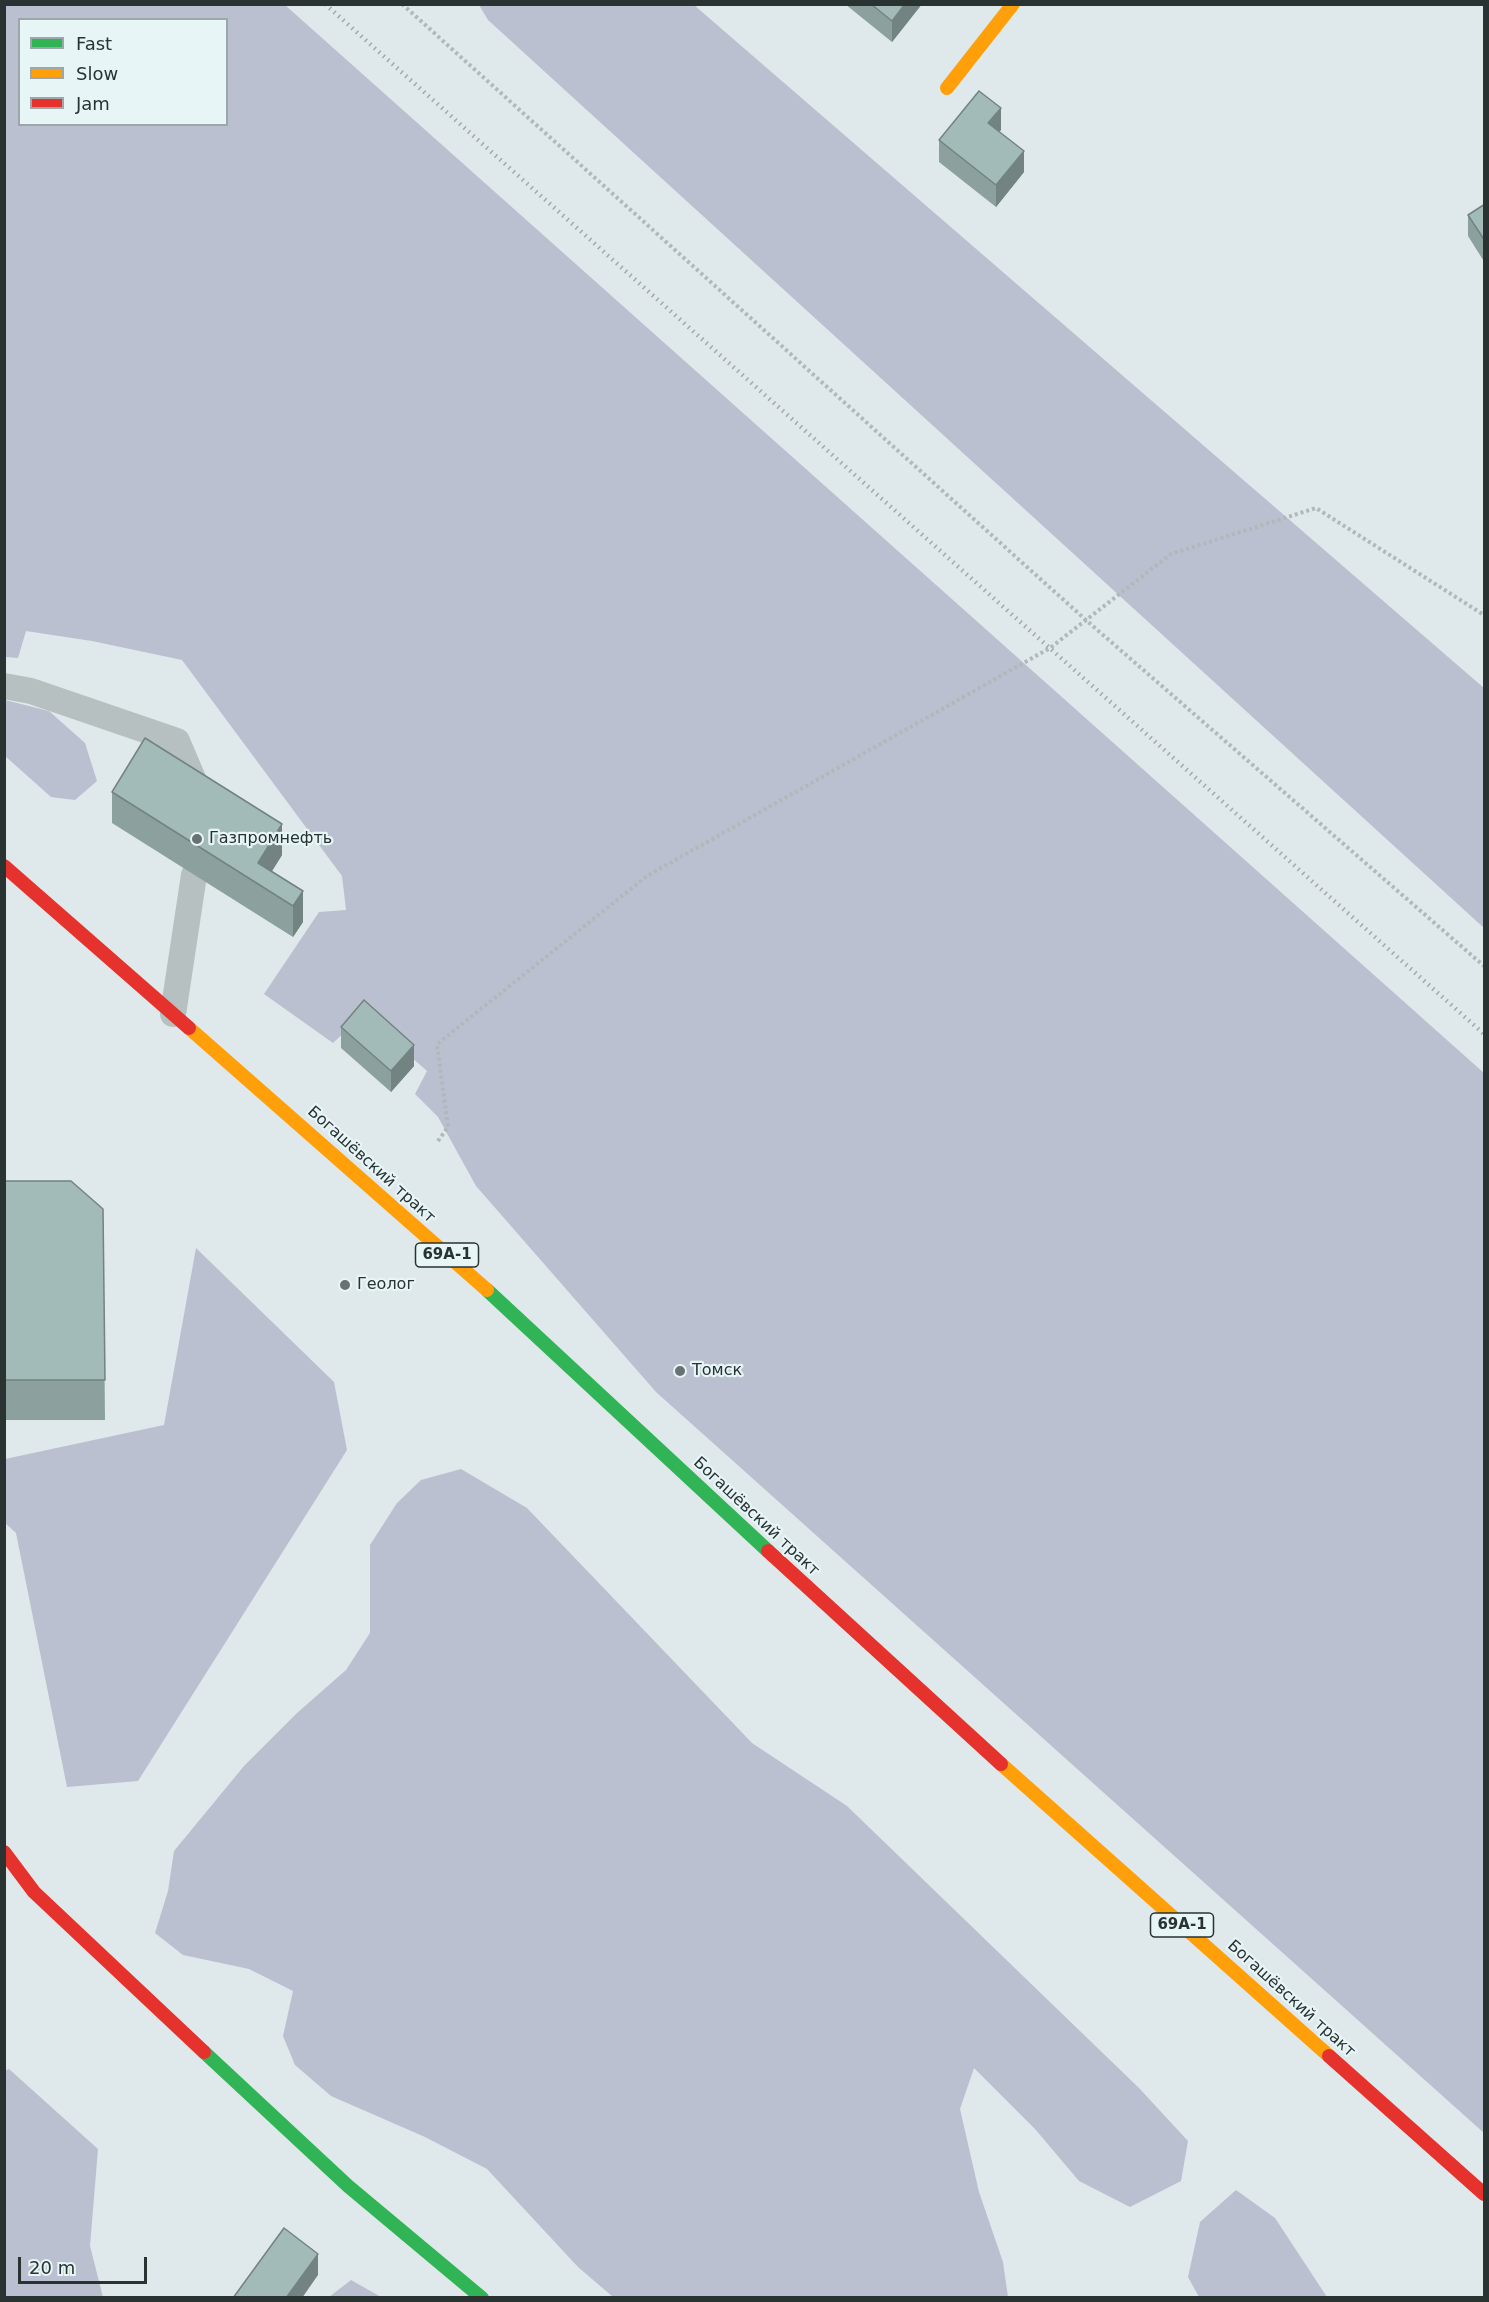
<!DOCTYPE html>
<html>
<head>
<meta charset="utf-8">
<style>
  body { margin:0 }
  #map { position:relative; width:1489px; height:2302px; overflow:hidden; background:#dfe8ea; font-family:"DejaVu Sans",sans-serif }
  canvas { display:block }
  .frame { position:absolute; inset:0; border:6px solid #283332; pointer-events:none }
  .legend { position:absolute; left:18px; top:18px; width:210px; height:108px; box-sizing:border-box; background:#e7f5f7; border:2px solid #9ba7a8; margin:0; padding:8px 10px; list-style:none; font-size:18px; color:#283332 }
  .legend li { display:flex; align-items:center; gap:12px; height:30px }
  .legend b { width:30px; border:2px solid #9ba7a8 }
  .scale { position:absolute; left:18px; top:2257px; width:129px; height:27px; box-sizing:border-box; border:3px solid #283332; border-top:0; padding-left:8px; font-size:18px; line-height:21px; white-space:nowrap; color:#283332; -webkit-text-stroke:4px #e7f5f7; paint-order:stroke }
</style>
</head>
<body>
<div id="map">
<canvas width="1489" height="2302"></canvas>
<div class="frame"></div>
<ul class="legend">
<li><b style="height:8px;background:#30b455"></b>Fast</li>
<li><b style="height:8px;background:#ff9f0a"></b>Slow</li>
<li><b style="height:8px;background:#e5322d"></b>Jam</li>
</ul>
<div class="scale">20 m</div>
</div>
<script>
const ctx = document.querySelector('canvas').getContext('2d');
ctx.lineJoin = 'round';
function fillPath(path, color) { ctx.fillStyle = color; ctx.fill(path, 'evenodd'); }
const poly = rows => new Path2D(rows.map(r => 'M' + r).join(''));
function trace(path, color, width, dash) { ctx.strokeStyle = color; ctx.lineWidth = width; ctx.lineCap = dash ? 'butt' : 'round'; ctx.setLineDash(dash || []); ctx.stroke(path); }
function drawText(font, color, halo, rows, align = 'center') {
  ctx.font = font + ' "DejaVu Sans",sans-serif'; ctx.lineWidth = 4.5; ctx.setLineDash([]); ctx.textBaseline = 'middle'; ctx.strokeStyle = halo; ctx.fillStyle = color; for (const [text, x, y, turn = 0] of rows) {
    ctx.save(); ctx.translate(x, y); ctx.rotate((+turn || 0) * Math.PI / 180); ctx.textAlign = isNaN(turn) ? turn : align; if (halo) ctx.strokeText(text, 0, 0); ctx.fillText(text, 0, 0); ctx.restore();
  }
}
fillPath(poly([
  [5,5,285,5,1484,1073,1484,2133,656,1392,476,1186,438,1117,415,1094,427,1071,363,1015,333,1043,264,994,319,912,346,910,342,876,182,660,92,641,26,631,18,658,5,657],
  [20,20,226,20,226,124,20,124],
  [479,5,694,5,1484,688,1484,928,488,20],
  [5,700,49,711,85,743,97,781,75,800,51,797,5,756],
  [196,1248,334,1382,347,1450,138,1781,67,1787,16,1533,5,1523,5,1459,164,1425],
  [461,1469,527,1508,752,1743,847,1806,1139,2088,1188,2141,1181,2181,1130,2207,1079,2181,1035,2129,974,2068,960,2109,979,2192,1003,2262,1008,2297,613,2297,578,2267,487,2169,425,2137,331,2096,295,2065,283,2036,293,1991,249,1969,183,1955,155,1933,168,1891,174,1851,244,1766,297,1713,346,1670,370,1633,370,1545,397,1503,421,1480],
  [9,2069,98,2149,90,2246,103,2297,5,2297,4,2071],
  [1236,2190,1275,2218,1327,2297,1199,2297,1188,2277,1200,2222],
  [351,2280,381,2297,329,2297]
]), '#bbc0d0');
trace(poly([
  [402,4,1087,621,1484,966],
  [438,1141,448,1127,437,1044,647,876,1050,648,1171,554,1316,508,1484,615]
]), '#afb9ba', 4, [3, 3]);
trace(poly([
  [4,686,31,691,177,741,200,795],
  [173,1014,194,875]
]), '#b6c0c0', 26);
trace(poly([
  [487,1290,768,1551],
  [204,2052,348,2186,482,2298]
]), '#30b455', 14);
trace(poly([
  [947,88,1013,4],
  [189,1028,487,1290],
  [1001,1764,1329,2056]
]), '#ff9f0a', 14);
trace(poly([
  [4,866,189,1028],
  [768,1551,1001,1764],
  [4,1852,34,1892,204,2052],
  [1329,2056,1484,2194]
]), '#e5322d', 14);
trace(poly([
  [325,4,1484,1034]
]), '#a2a9aa', 4.5, [1.5, 4.5]);
fillPath(poly([
  [845,4,922,4,892,42],
  [1001,130,999,132,1024,172,996,207,939,162,939,140],
  [1485,204,1485,263,1468,236,1468,215],
  [112,792,282,855,272,871,303,891,303,922,293,937,112,823],
  [341,1027,414,1066,391,1092,341,1048],
  [4,1181,103,1209,105,1420,4,1420]
]), '#8ca19e');
fillPath(poly([
  [905,4,922,4,892,42,892,21],
  [1001,108,1001,130,988,145,988,123],
  [1024,151,1024,172,996,207,996,185],
  [282,824,282,855,262,887,258,863],
  [303,891,303,922,293,937,293,906],
  [414,1045,414,1066,391,1092,391,1071],
  [318,2254,318,2275,302,2298,286,2298]
]), '#728381');
const building = poly([
  [871,4,905,4,892,21,871,4],
  [979,91,1001,108,988,123,1024,151,996,185,939,140,979,91],
  [1485,204,1485,241,1468,215,1485,204],
  [145,738,282,824,258,863,303,891,293,906,112,792,145,738],
  [364,1000,414,1045,391,1071,341,1027,364,1000],
  [4,1181,71,1181,103,1209,105,1380,4,1380,4,1181],
  [284,2228,318,2254,286,2298,233,2298,284,2228]
]);
fillPath(building, '#a3bbb8');
trace(building, '#728381', 1.5);
for (const [x, y, r, color] of [
  [197,839,6,"#687272"],
  [345,1285,6,"#687272"],
  [680,1371,6,"#687272"]
]) { const dot = new Path2D(); dot.arc(x, y, r, 0, 2 * Math.PI); ctx.fillStyle = color; ctx.fill(dot); trace(dot, '#e7f5f7', 2); }
for (const [x, y, w] of [
  [447,1255,63],
  [1182,1925,63]
]) { const box = new Path2D(); box.roundRect(x - w / 2, y - 12, w, 24, 4.5); ctx.fillStyle = '#e7f5f7'; ctx.fill(box); trace(box, '#283332', 1.5); }
drawText('bold 15px', '#283332', null, [
  ["69А-1",447,1255],
  ["69А-1",1182,1925]
]);
drawText('16px', '#283332', '#e7f5f7', [
  ["Газпромнефть",209,839],
  ["Геолог",357,1285],
  ["Томск",692,1371]
], 'left');
drawText('16px', '#283332', '#e7f5f7', [
  ["Богашёвский тракт",371,1165,42],
  ["Богашёвский тракт",756,1517,43],
  ["Богашёвский тракт",1291,1999,42]
]);
</script>
</body>
</html>
